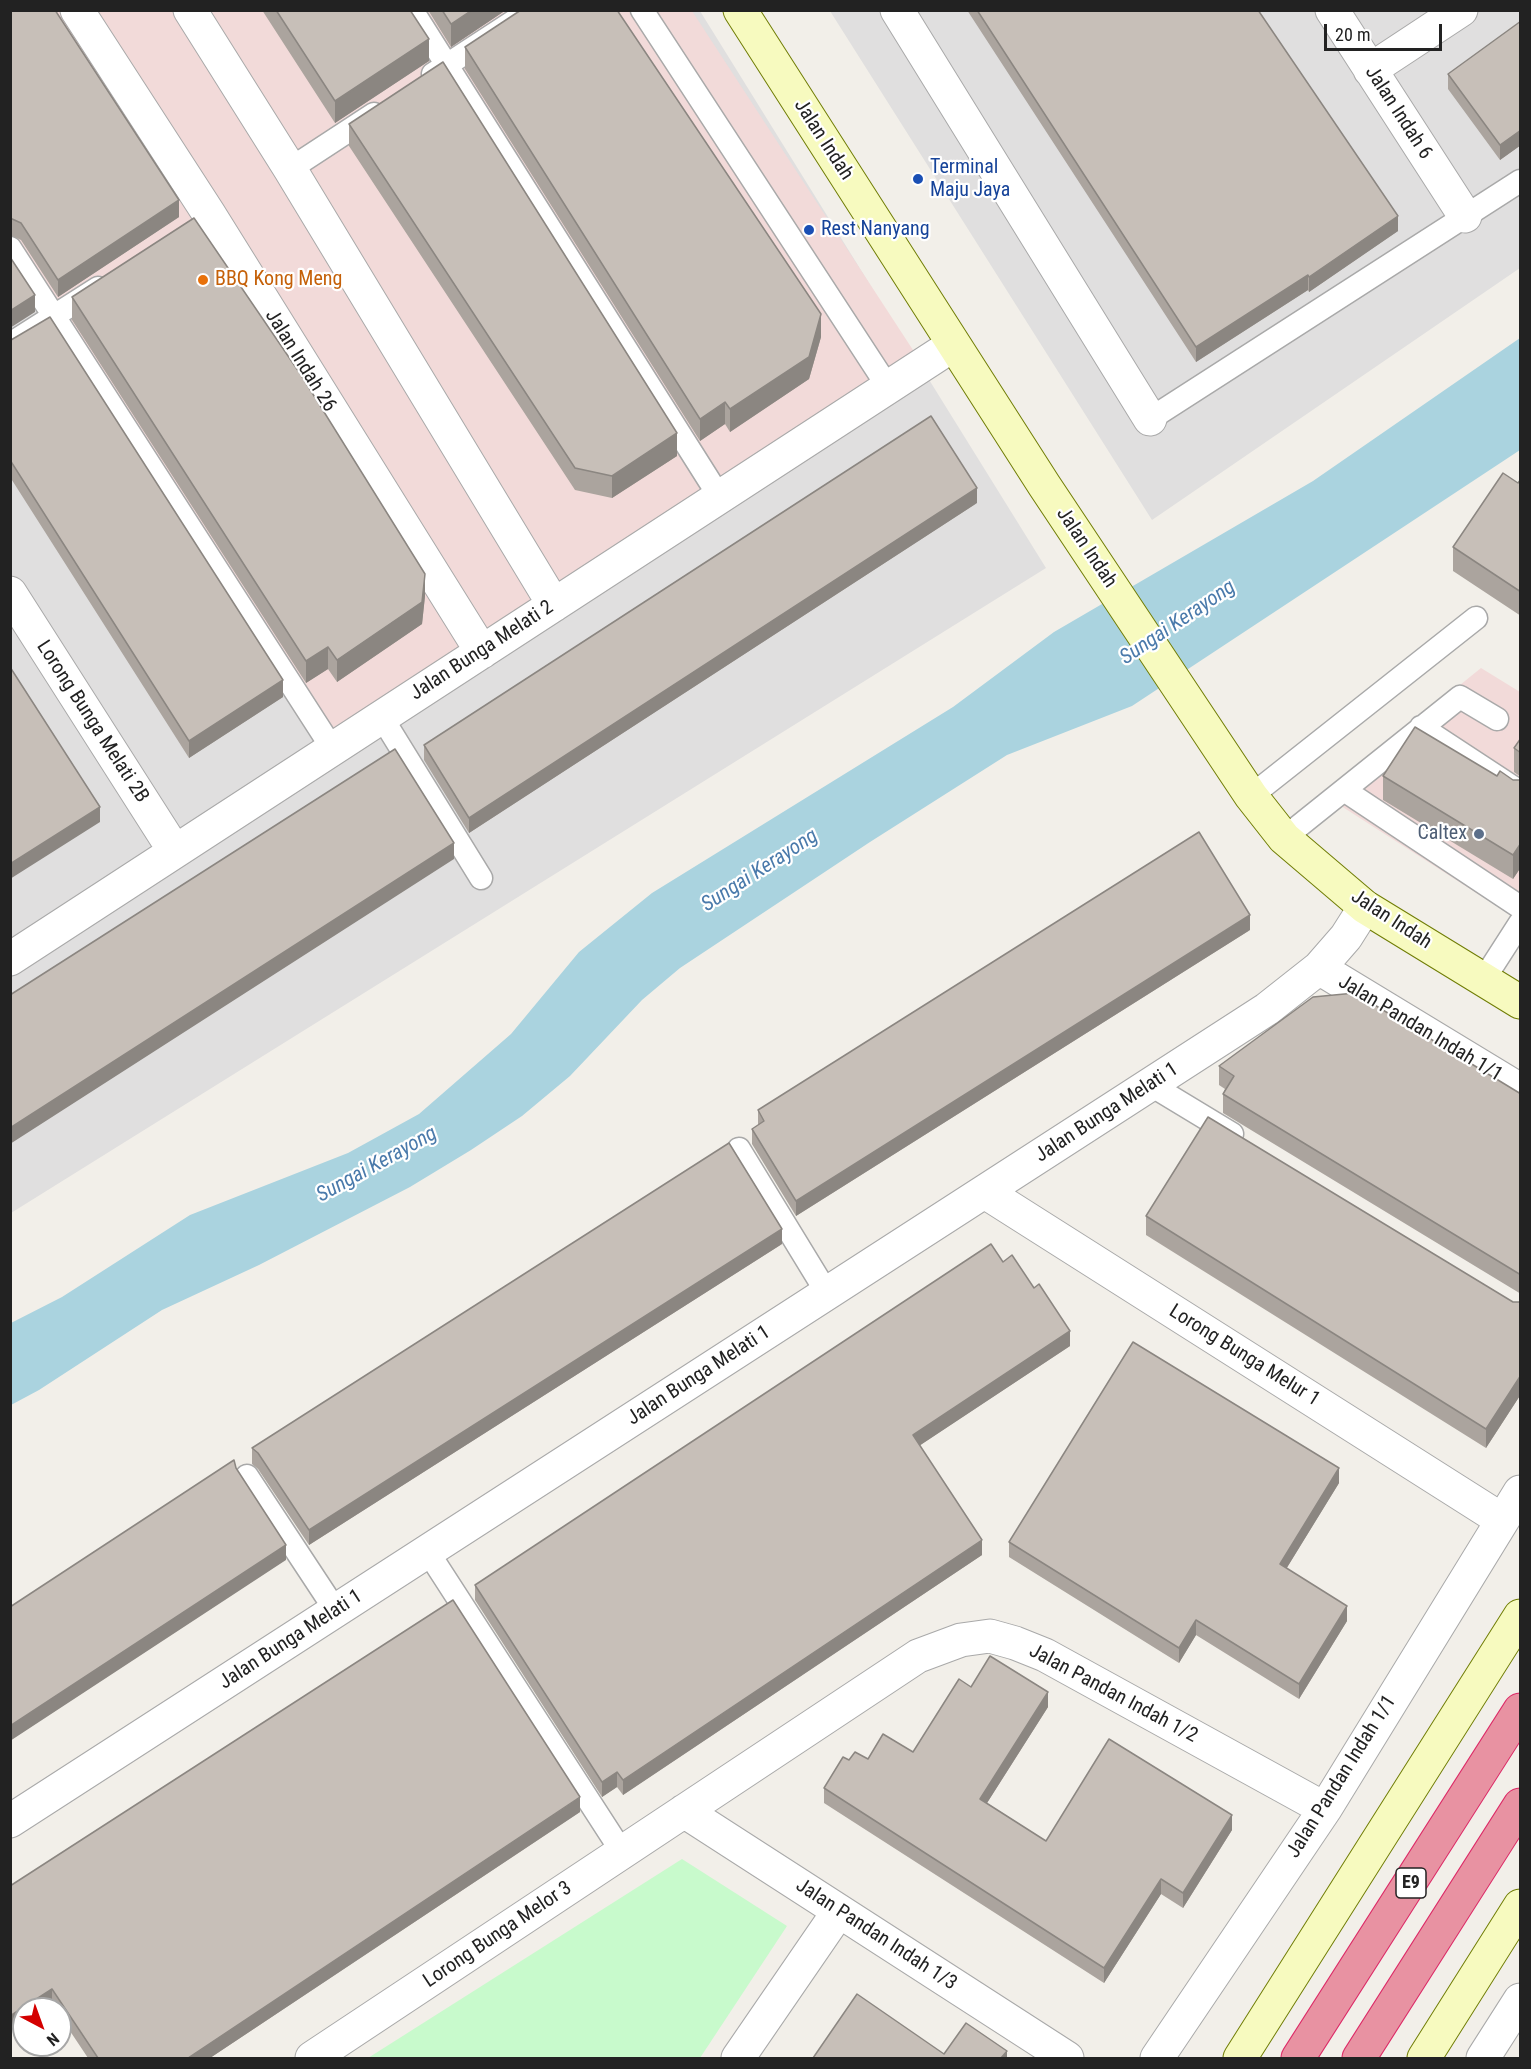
<!DOCTYPE html>
<html>
<head>
<meta charset="utf-8">
<style>
  body { margin:0 }
  #map { position:relative; width:1531px; height:2069px; overflow:hidden; background:#f2efe9; font-family:"Roboto Condensed",sans-serif }
  canvas { display:block }
  .frame { position:absolute; inset:0; border:12px solid #222; pointer-events:none }
  .north { position:absolute; left:12px; top:1997px; width:60px; height:60px; box-sizing:border-box; background:#fff; border:2px solid #a7a7a7; border-radius:50%; rotate:139deg; font-size:16px; font-weight:700; line-height:24px; text-align:center; color:#222 }
  .north::after { content:''; display:block; margin:auto; width:21px; height:27px; background:#d40000; clip-path:polygon(50% 0,100% 100%,50% 72%,0 100%) }
  .scale { position:absolute; left:1324px; top:24px; width:118px; height:27px; box-sizing:border-box; border:3px solid #222; border-top:0; padding-left:8px; font-size:18px; line-height:21px; white-space:nowrap; color:#222; -webkit-text-stroke:4px #fff; paint-order:stroke }
</style>
</head>
<body>
<div id="map">
<canvas width="1531" height="2069"></canvas>
<div class="frame"></div>
<div class="north">N</div>
<div class="scale">20 m</div>
</div>
<script>
const ctx = document.querySelector('canvas').getContext('2d');
ctx.lineJoin = 'round';
function fillPath(path, color) { ctx.fillStyle = color; ctx.fill(path, 'evenodd'); }
const poly = rows => new Path2D(rows.map(r => 'M' + r).join(''));
function trace(path, color, width, dash) { ctx.strokeStyle = color; ctx.lineWidth = width; ctx.lineCap = dash ? 'butt' : 'round'; ctx.setLineDash(dash || []); ctx.stroke(path); }
function drawText(font, color, halo, rows, align = 'center') {
  ctx.font = font + ' "Roboto Condensed",sans-serif'; ctx.lineWidth = 4.5; ctx.setLineDash([]); ctx.textBaseline = 'middle'; ctx.strokeStyle = halo; ctx.fillStyle = color; for (const [text, x, y, turn = 0] of rows) {
    ctx.save(); ctx.translate(x, y); ctx.rotate((+turn || 0) * Math.PI / 180); ctx.textAlign = isNaN(turn) ? turn : align; if (halo) ctx.strokeText(text, 0, 0); ctx.fillText(text, 0, 0); ctx.restore();
  }
}
fillPath(poly([
  [11,11,700,11,1046,568,11,1213],
  [830,11,1520,11,1520,268,1152,520]
]), '#e0dfdf');
fillPath(poly([
  [11,11,692,11,926,370,330,746,11,252],
  [1481,668,1520,692,1520,921,1324,795]
]), '#f2dad9');
fillPath(poly([
  [682,1859,787,1926,700,2058,368,2058]
]), '#c8facc');
fillPath(poly([
  [1520,338,1520,450,1132,706,1007,755,870,842,680,968,642,1000,570,1076,522,1116,471,1150,410,1187,259,1265,162,1310,39,1390,11,1405,11,1323,62,1297,190,1215,348,1153,419,1114,511,1034,579,952,652,893,953,707,1054,632,1313,481]
]), '#aad3df');
const lane = poly([
  [412,10,719,496],
  [642,10,888,387],
  [433,74,531,10],
  [290,169,374,114],
  [10,248,332,748],
  [10,344,98,288],
  [1150,419,1520,181],
  [381,716,481,878],
  [1421,727,1520,792],
  [1344,790,1520,907],
  [1251,796,1476,618],
  [1284,838,1460,697,1497,719],
  [1484,979,1520,923],
  [1151,1085,1232,1134],
  [739,1149,827,1293],
  [247,1476,336,1611],
  [428,1552,622,1852]
]);
const street = poly([
  [77,10,209,214,482,652],
  [190,10,290,169,554,605],
  [897,10,1150,419],
  [1332,10,1465,216],
  [1370,70,1461,10],
  [10,593,174,850],
  [10,959,953,345],
  [1319,968,1520,1090],
  [985,1192,1502,1520],
  [684,1811,1067,2058],
  [10,1821,1267,1009,1319,968,1346,937,1365,907],
  [312,2058,918,1656,961,1640,990,1636,1015,1643,1045,1655,1325,1809],
  [738,2058,839,1911],
  [1157,2058,1325,1809,1520,1492],
  [1483,2058,1520,2000]
]);
const secondary = poly([
  [740,10,1044,485,1251,796,1284,838,1365,907,1520,1002],
  [1240,2058,1520,1616],
  [1424,2058,1520,1906]
]);
const highway = poly([
  [1298,2058,1520,1710],
  [1359,2058,1520,1805]
]);
trace(lane, '#a9a9a9', 25);
trace(street, '#a9a9a9', 35);
trace(secondary, '#707d05', 35);
trace(highway, '#dc2a67', 35);
trace(lane, '#fff', 22);
trace(street, '#fff', 33);
trace(secondary, '#f7fabf', 33);
trace(highway, '#e892a2', 33);
fillPath(poly([
  [10,10,179,217,58,297,21,240,10,235],
  [262,10,410,10,429,61,335,123],
  [428,10,506,10,451,47],
  [967,10,1258,10,1398,231,1309,292,1308,290,1196,362],
  [1521,21,1521,145,1500,160,1448,89,1448,74],
  [465,47,821,337,809,379,730,432,725,424,700,441,465,69],
  [349,124,677,456,612,498,575,490,349,146],
  [72,297,425,596,422,624,337,682,328,669,306,683,72,320],
  [10,340,283,697,189,758,10,477],
  [1521,479,1521,616,1453,571,1453,547,1518,483],
  [977,503,469,833,424,760,424,745],
  [1521,738,1521,777,1514,772,1514,748],
  [1383,776,1497,776,1513,780,1521,780,1521,867,1513,879,1383,800],
  [1250,930,796,1216,752,1144,752,1129,758,1125,758,1110],
  [1219,1066,1521,1094,1521,1294,1223,1113,1223,1094,1225,1089,1219,1085],
  [1146,1216,1513,1302,1521,1302,1521,1394,1486,1448,1146,1235],
  [782,1244,309,1545,258,1469,252,1464,252,1448],
  [1003,1262,1070,1346,920,1445,982,1555,623,1795,617,1787,602,1797,475,1600,475,1585],
  [1339,1483,1286,1569,1347,1621,1299,1699,1196,1635,1179,1663,1009,1557,1009,1542],
  [971,1687,1048,1707,987,1803,1046,1841,1232,1830,1183,1908,1161,1894,1104,1983,824,1803,824,1788,849,1760,868,1759,913,1752],
  [580,1812,210,2058,88,2058,60,2016,60,2009,55,2009,52,2004,24,2009,24,2022,10,2031,10,1886]
]), '#aba49e');
fillPath(poly([
  [472,10,506,10,451,47,451,24],
  [429,39,429,61,335,123,335,101],
  [1521,130,1521,145,1500,160,1500,145],
  [179,200,179,217,58,297,58,280],
  [1398,216,1398,231,1309,292,1309,277],
  [1308,275,1308,290,1196,362,1196,347],
  [35,295,35,312,10,328,10,311],
  [821,314,821,337,809,379,730,432,730,409],
  [725,402,725,424,700,441,700,419],
  [677,433,677,456,612,498,612,476],
  [977,488,977,503,469,833,469,818],
  [425,574,425,596,422,624,337,682,337,660],
  [328,647,328,669,306,683,306,661],
  [283,680,283,697,189,758,189,741],
  [100,807,100,822,10,879,10,864],
  [454,843,454,859,10,1144,10,1128],
  [1521,843,1521,867,1513,879,1513,855],
  [1250,915,1250,930,796,1216,796,1201],
  [782,1229,782,1244,309,1545,309,1530],
  [1070,1331,1070,1346,913,1450,913,1435],
  [1521,1375,1521,1394,1486,1448,1486,1429],
  [1339,1468,1339,1483,1280,1579,1280,1564],
  [982,1540,982,1555,623,1795,623,1780],
  [286,1545,286,1560,10,1741,10,1726],
  [1347,1606,1347,1621,1299,1699,1299,1684],
  [1196,1620,1196,1635,1179,1663,1179,1648],
  [1048,1692,1048,1707,980,1814,980,1799],
  [617,1772,617,1787,602,1797,602,1782],
  [580,1797,580,1812,210,2058,188,2058],
  [1232,1815,1232,1830,1183,1908,1183,1893],
  [1161,1879,1161,1894,1104,1983,1104,1968],
  [52,1989,52,2004,44,2009,24,2009,24,2022,10,2031,10,2016],
  [1007,2051,1007,2058,1001,2058]
]), '#8b8681');
const building = poly([
  [10,10,55,10,179,200,58,280,21,223,10,218,10,10],
  [276,10,410,10,429,39,335,101,276,10],
  [442,10,472,10,451,24,442,10],
  [521,10,617,10,821,314,809,357,730,409,725,402,700,419,465,47,521,10],
  [977,10,1258,10,1398,216,1309,277,1308,275,1196,347,977,10],
  [1521,21,1521,130,1500,145,1448,74,1521,21],
  [443,62,677,433,612,476,575,468,349,124,443,62],
  [194,218,301,375,425,574,422,602,337,660,328,647,306,661,72,297,194,218],
  [10,257,35,295,10,311,10,257],
  [50,317,283,680,189,741,10,460,10,340,11,340,50,317],
  [931,416,977,488,469,818,424,745,931,416],
  [1503,473,1518,483,1521,479,1521,592,1453,547,1503,473],
  [10,667,100,807,10,864,10,667],
  [1415,727,1497,776,1500,771,1513,780,1521,780,1521,843,1513,855,1383,776,1415,727],
  [1521,738,1521,753,1514,748,1521,738],
  [395,749,454,843,10,1128,10,995,395,749],
  [1199,832,1250,915,796,1201,752,1129,764,1121,758,1110,1199,832],
  [1355,993,1521,1094,1521,1275,1223,1094,1234,1076,1219,1066,1313,997,1355,993],
  [1208,1117,1513,1302,1521,1302,1521,1375,1486,1429,1146,1216,1208,1117],
  [729,1143,782,1229,309,1530,258,1453,252,1448,729,1143],
  [991,1244,1003,1262,1012,1255,1034,1288,1039,1284,1070,1331,913,1435,982,1540,623,1780,617,1772,602,1782,475,1585,991,1244],
  [1133,1342,1339,1468,1280,1564,1347,1606,1299,1684,1196,1620,1179,1648,1009,1542,1133,1342],
  [234,1460,236,1468,286,1545,10,1726,10,1607,234,1460],
  [453,1600,580,1797,188,2058,98,2058,52,1989,10,2016,10,1886,453,1600],
  [990,1656,1048,1692,980,1799,1046,1841,1109,1739,1232,1815,1183,1893,1161,1879,1104,1968,824,1788,843,1757,849,1760,855,1752,868,1759,883,1734,913,1752,959,1679,971,1687,990,1656],
  [857,1994,944,2054,966,2023,1007,2051,1001,2058,813,2058,857,1994]
]);
fillPath(building, '#c7bfb8');
trace(building, '#8b8681', 1.5);
for (const [x, y, r, color] of [
  [918,179,6,"#1a4fb4"],
  [809,230,6,"#1a4fb4"],
  [203,280,6,"#e8710a"],
  [1479,834,6,"#5c6f8a"]
]) { const dot = new Path2D(); dot.arc(x, y, r, 0, 2 * Math.PI); ctx.fillStyle = color; ctx.fill(dot); trace(dot, '#fff', 2); }
for (const [x, y, w] of [
  [1411,1883,30]
]) { const box = new Path2D(); box.roundRect(x - w / 2, y - 15, w, 30, 4.5); ctx.fillStyle = '#fff'; ctx.fill(box); trace(box, '#222', 1.5); }
drawText('bold 18px', '#222', null, [
  ["E9",1411,1883]
]);
drawText('20px', '#222', '#fff', [
  ["Jalan Indah 6",1398,113,57],
  ["Jalan Indah",823,140,57],
  ["Jalan Indah 26",300,361,58],
  ["Jalan Indah",1086,548,56],
  ["Jalan Bunga Melati 2",482,651,-33],
  ["Lorong Bunga Melati 2B",92,722,57],
  ["Jalan Indah",1391,920,33],
  ["Jalan Pandan Indah 1/1",1420,1029,31],
  ["Jalan Bunga Melati 1",1107,1113,-33],
  ["Lorong Bunga Melur 1",1244,1356,32],
  ["Jalan Bunga Melati 1",699,1376,-33],
  ["Jalan Bunga Melati 1",291,1640,-33],
  ["Jalan Pandan Indah 1/2",1113,1694,28],
  ["Jalan Pandan Indah 1/1",1342,1777,-58],
  ["Lorong Bunga Melor 3",498,1935,-34],
  ["Jalan Pandan Indah 1/3",876,1935,33]
]);
drawText('20px', '#164399', '#fff', [
  ["Terminal",930,168],
  ["Maju Jaya",930,191],
  ["Rest Nanyang",821,230]
], 'left');
drawText('20px', '#c56008', '#fff', [
  ["BBQ Kong Meng",215,280]
], 'left');
drawText('20px', '#4e5e75', '#fff', [
  ["Caltex",1467,834]
], 'right');
drawText('italic 21px', '#4a7aab', '#fff', [
  ["Sungai Kerayong",1178,623,-34],
  ["Sungai Kerayong",760,871,-33],
  ["Sungai Kerayong",377,1165,-29]
]);
</script>
</body>
</html>
